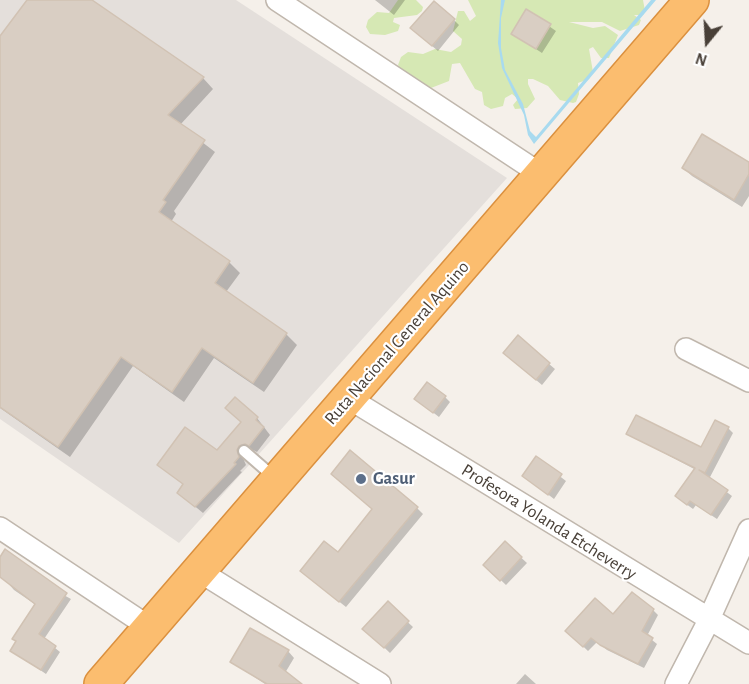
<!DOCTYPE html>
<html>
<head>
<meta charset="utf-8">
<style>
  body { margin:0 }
  #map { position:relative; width:749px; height:684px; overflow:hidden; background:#f5f0ea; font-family:"Alegreya Sans",sans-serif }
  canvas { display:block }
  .north { position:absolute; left:677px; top:12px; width:60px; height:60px; -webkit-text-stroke:4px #fff; paint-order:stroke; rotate:198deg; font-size:16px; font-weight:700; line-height:24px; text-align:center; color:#494038 }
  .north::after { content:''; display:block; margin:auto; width:21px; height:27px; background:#494038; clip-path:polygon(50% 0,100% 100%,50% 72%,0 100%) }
</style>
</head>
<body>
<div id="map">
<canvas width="749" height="684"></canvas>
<div class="north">N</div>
</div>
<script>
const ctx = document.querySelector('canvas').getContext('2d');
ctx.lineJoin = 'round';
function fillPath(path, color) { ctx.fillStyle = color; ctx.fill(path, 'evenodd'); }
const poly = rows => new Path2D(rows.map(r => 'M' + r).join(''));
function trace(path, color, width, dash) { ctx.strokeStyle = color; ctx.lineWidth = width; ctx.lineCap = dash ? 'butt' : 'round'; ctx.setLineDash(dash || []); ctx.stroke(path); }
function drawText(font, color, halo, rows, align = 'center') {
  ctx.font = font + ' "Alegreya Sans",sans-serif'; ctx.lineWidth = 4.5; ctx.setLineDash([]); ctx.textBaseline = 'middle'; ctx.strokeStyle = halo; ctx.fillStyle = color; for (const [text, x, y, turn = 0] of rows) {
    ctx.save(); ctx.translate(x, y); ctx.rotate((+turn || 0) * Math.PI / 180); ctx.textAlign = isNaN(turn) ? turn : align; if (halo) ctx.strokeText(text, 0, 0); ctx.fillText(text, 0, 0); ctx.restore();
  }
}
fillPath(poly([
  [0,0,236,0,507,178,179,543,0,419]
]), '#e4dfdb');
fillPath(poly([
  [398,0,416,0,423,7,422,11,417,15,394,18,393,22,400,25,398,31,385,35,370,34,366,27,368,20,377,12,389,13],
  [468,0,643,0,645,11,643,15,634,15,641,20,639,25,620,31,602,22,569,22,593,28,605,26,618,35,609,58,601,58,593,47,589,49,593,72,589,79,578,83,579,94,576,102,573,103,560,100,548,86,533,79,528,79,528,84,535,99,527,108,515,109,513,105,518,99,512,94,505,98,503,106,491,109,484,105,482,92,475,89,460,63,452,64,449,81,431,88,400,69,398,65,401,57,408,52,423,54,435,49,451,52,461,45,462,39,453,31,458,11,464,11,470,21,476,16]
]), '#d6e8b4');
fillPath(poly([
  [501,0,505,0,501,18,501,48,505,70,523,104,530,131,536,137,651,0,656,0,534,144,528,135,524,115,502,68,498,43]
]), '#a8daef');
fillPath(poly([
  [29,0,89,0,203,78,213,89,180,125,215,152,174,211,176,214,171,222,229,262,240,273,226,292,286,334,297,345,264,392,214,358,184,402,133,366,70,457,0,408,0,39],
  [375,0,405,0,394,15],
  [527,11,556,31,542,53,513,34],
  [454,20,459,25,438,51,418,34],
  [749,164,749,196,742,207,692,176,683,168],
  [518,338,555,369,542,385,510,358],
  [445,397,450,402,439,417,422,404],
  [257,418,270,435,257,452,253,450,246,452,243,458,246,465,240,471,242,472,203,513,179,493,184,485,159,465,217,452],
  [728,428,733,433,709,479,732,496,717,519,696,505,693,509,682,501,696,470,628,434,701,449],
  [536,458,566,481,554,499,524,476],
  [417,508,423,514,346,607,308,577,338,554,374,510],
  [505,543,527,563,506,585,485,565],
  [0,560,71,599,44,639,60,652,46,674,12,651,36,605,14,590,0,574],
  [388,604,413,627,390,653,370,634],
  [653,610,658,615,647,636,657,644,644,668,607,650,597,642,588,651,567,631],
  [288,651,294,658,285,673,300,684,265,684,232,662],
  [525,674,536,684,516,684]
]), '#0003');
const building = poly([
  [27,0,92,0,204,77,168,115,205,140,163,200,166,202,159,212,230,261,215,283,287,333,253,383,202,348,172,392,121,357,58,447,0,407,0,36,27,0],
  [434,1,455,19,432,46,410,28,434,1],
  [526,9,551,24,536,49,511,34,526,9],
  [702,134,749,162,749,174,734,200,682,168,702,134],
  [518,335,550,363,536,380,503,353,518,335],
  [427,382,446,396,433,413,414,399,427,382],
  [235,397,258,417,256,420,264,427,249,446,245,444,239,446,237,450,239,457,234,463,236,464,195,507,177,493,183,484,157,465,185,427,217,450,241,422,225,408,235,397],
  [636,415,701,447,715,420,729,427,705,473,699,470,728,490,711,515,690,501,687,505,675,496,695,468,626,434,636,415],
  [350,450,418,507,339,602,300,571,324,541,338,552,372,509,331,474,350,450],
  [536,456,562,474,548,495,522,476,536,456],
  [505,541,522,557,500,581,483,565,505,541],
  [5,549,67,593,39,634,56,646,41,670,10,651,16,641,12,639,35,604,0,577,0,557,5,549],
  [632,592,654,609,642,631,653,638,638,664,600,645,591,638,583,647,565,631,595,598,613,614,632,592],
  [388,601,409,621,384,648,362,629,388,601],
  [250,628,289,650,279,666,302,684,267,684,230,662,250,628]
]);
fillPath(building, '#d9cec3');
trace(building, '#d1c2b3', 1.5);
const lane = poly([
  [244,451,275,478]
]);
const street = poly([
  [277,0,542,175],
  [686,349,749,381],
  [350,399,749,643],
  [0,528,149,627],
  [199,571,380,684],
  [676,684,705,628,749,530]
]);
const highway = poly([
  [101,684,692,0]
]);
trace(lane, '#c0b7ad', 14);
trace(street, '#c0b7ad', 24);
trace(highway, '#db903e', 36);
trace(lane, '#fff', 10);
trace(street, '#fff', 21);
trace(highway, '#fbbd6f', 33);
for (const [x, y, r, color] of [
  [361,479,6,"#5c6f8a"]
]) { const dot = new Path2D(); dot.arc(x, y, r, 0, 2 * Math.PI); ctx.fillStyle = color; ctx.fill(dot); trace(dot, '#fff', 2); }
drawText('18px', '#494038', '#fff', [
  ["Ruta Nacional General Aquino",397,343,-49],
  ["Profesora Yolanda Etcheverry",549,522,32]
]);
drawText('bold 18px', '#4e5e75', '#fff', [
  ["Gasur",373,479]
], 'left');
</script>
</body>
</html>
